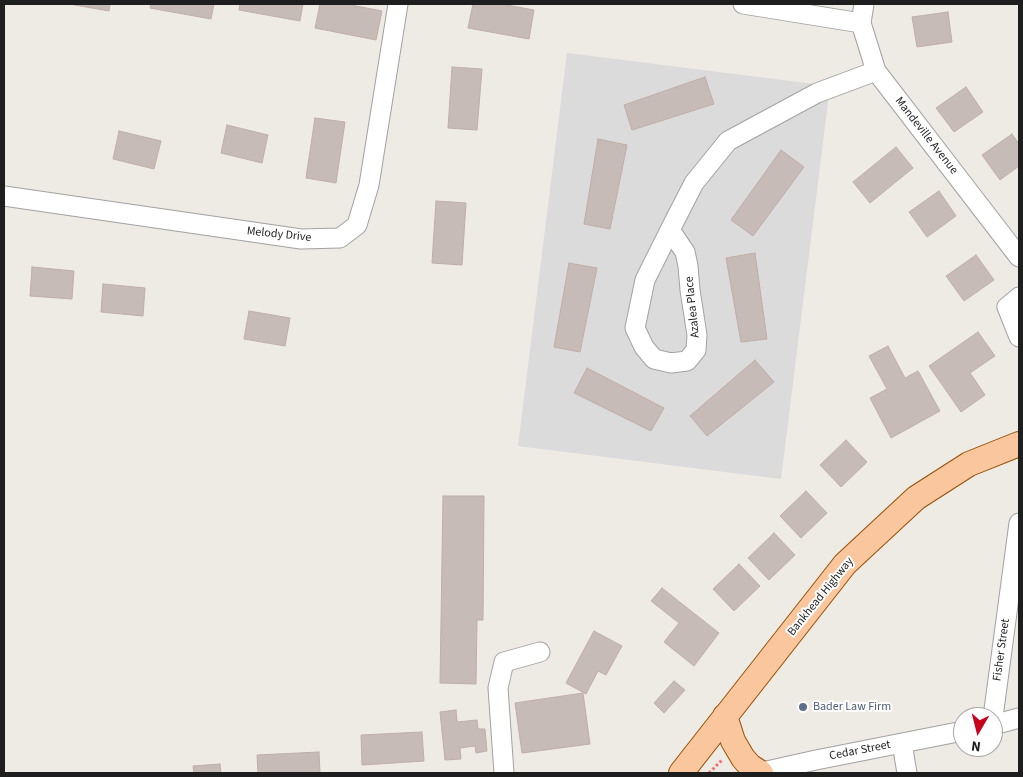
<!DOCTYPE html>
<html>
<head>
<meta charset="utf-8">
<style>
  body { margin:0 }
  #map { position:relative; width:1023px; height:777px; overflow:hidden; background:#eeeae4; font-family:"Source Sans 3",sans-serif }
  canvas { display:block }
  .frame { position:absolute; inset:0; border:5px solid #1e1e1e; pointer-events:none }
  .north { position:absolute; left:953px; top:707px; width:50px; height:50px; box-sizing:border-box; background:#fff; border:1px solid #a5a5a5; border-radius:50%; rotate:188deg; font-size:14px; font-weight:700; line-height:20px; text-align:center; color:#1e1e1e }
  .north::after { content:''; display:block; margin:auto; width:18px; height:22px; background:#c7041d; clip-path:polygon(50% 0,100% 100%,50% 72%,0 100%) }
</style>
</head>
<body>
<div id="map">
<canvas width="1023" height="777"></canvas>
<div class="frame"></div>
<div class="north">N</div>
</div>
<script>
const ctx = document.querySelector('canvas').getContext('2d');
ctx.lineJoin = 'round';
function fillPath(path, color) { ctx.fillStyle = color; ctx.fill(path, 'evenodd'); }
const poly = rows => new Path2D(rows.map(r => 'M' + r).join(''));
function trace(path, color, width, dash) { ctx.strokeStyle = color; ctx.lineWidth = width; ctx.lineCap = dash ? 'butt' : 'round'; ctx.setLineDash(dash || []); ctx.stroke(path); }
function drawText(font, color, halo, rows, align = 'center') {
  ctx.font = font + ' "Source Sans 3",sans-serif'; ctx.lineWidth = 4; ctx.setLineDash([]); ctx.textBaseline = 'middle'; ctx.strokeStyle = halo; ctx.fillStyle = color; for (const [text, x, y, turn = 0] of rows) {
    ctx.save(); ctx.translate(x, y); ctx.rotate((+turn || 0) * Math.PI / 180); ctx.textAlign = isNaN(turn) ? turn : align; if (halo) ctx.strokeText(text, 0, 0); ctx.fillText(text, 0, 0); ctx.restore();
  }
}
fillPath(poly([
  [567,53,830,86,781,479,518,446]
]), '#dcdbdb');
const building = poly([
  [69,4,110,4,109,11,69,4],
  [151,4,214,4,211,19,150,8,151,4],
  [240,4,303,4,300,21,239,10,240,4],
  [320,4,346,4,382,11,376,40,315,28,320,4],
  [473,4,501,4,534,10,529,39,468,28,473,4],
  [948,12,952,42,917,47,912,17,948,12],
  [452,67,482,69,477,130,448,128,452,67],
  [705,77,714,104,632,130,624,105,705,77],
  [966,87,983,112,954,132,936,108,966,87],
  [315,118,345,122,336,183,306,178,315,118],
  [227,125,268,135,262,163,221,153,227,125],
  [119,131,161,141,154,169,113,159,119,131],
  [1012,134,1019,144,1019,166,1000,180,982,155,1012,134],
  [598,139,627,145,610,229,584,224,598,139],
  [896,147,913,168,870,203,853,182,896,147],
  [781,150,804,167,753,236,731,220,781,150],
  [939,191,956,216,927,237,909,212,939,191],
  [436,201,466,203,462,265,432,263,436,201],
  [755,253,767,339,741,342,726,258,755,253],
  [976,255,994,280,964,301,946,276,976,255],
  [569,263,597,268,580,352,554,347,569,263],
  [32,267,74,271,72,299,30,296,32,267],
  [103,284,145,288,143,316,101,312,103,284],
  [249,311,290,318,285,346,244,339,249,311],
  [978,332,995,356,970,373,985,395,961,412,929,366,978,332],
  [888,346,905,378,918,371,940,411,891,438,870,398,887,389,869,356,888,346],
  [755,360,774,382,707,436,690,416,755,360],
  [587,368,664,408,651,431,574,393,587,368],
  [846,440,867,462,841,487,820,465,846,440],
  [806,491,827,513,801,538,780,516,806,491],
  [443,496,484,496,483,620,477,620,476,684,440,683,443,496],
  [774,533,795,555,769,580,748,558,774,533],
  [739,564,760,586,734,611,713,589,739,564],
  [662,588,719,633,694,666,664,642,679,623,651,601,662,588],
  [594,631,622,646,606,675,598,671,586,694,566,683,594,631],
  [674,681,685,690,664,713,654,703,674,681],
  [583,693,590,744,522,753,515,703,583,693],
  [456,710,457,722,477,720,478,729,485,729,487,751,476,753,475,746,460,748,461,759,445,760,440,712,456,710],
  [422,732,424,761,362,765,361,735,422,732],
  [319,752,320,773,258,773,257,755,319,752],
  [220,764,221,773,194,773,193,766,220,764]
]);
fillPath(building, '#c6bbb7');
trace(building, '#c0aea6', 1);
const minor = poly([
  [743,4,861,23],
  [864,4,861,23,876,71,1019,257],
  [4,196,301,239,340,238,357,225,369,185,398,4],
  [670,230,685,252,688,266,690,290,697,335,696,350,687,361,671,363,654,359,644,347,635,328,645,280,674,222,694,183,728,141,817,93,876,71],
  [1019,297,1007,307,1019,337],
  [993,717,1019,523],
  [993,725,1019,718],
  [902,743,907,773],
  [504,773,498,688,504,662,540,652],
  [758,773,816,760,963,731]
]);
const major = poly([
  [725,716,733,741,743,758,750,766,761,773],
  [681,773,845,564,916,498,969,464,1019,444]
]);
trace(minor, '#a2a2a2', 21);
trace(major, '#945103', 26);
trace(poly([
  [709,773,722,760]
]), '#f76d70', 3, [2.5, 2.5]);
trace(minor, '#fff', 19);
trace(major, '#fac69e', 24);
for (const [x, y, r, color] of [
  [803,707,5,"#5c6f8a"]
]) { const dot = new Path2D(); dot.arc(x, y, r, 0, 2 * Math.PI); ctx.fillStyle = color; ctx.fill(dot); trace(dot, '#fff', 2); }
drawText('12px', '#1e1e1e', '#fff', [
  ["Mandeville Avenue",926,136,52],
  ["Melody Drive",279,235,6],
  ["Azalea Place",693,307,-96],
  ["Bankhead Highway",821,597,-51],
  ["Fisher Street",1002,650,-82],
  ["Cedar Street",860,751,-11]
]);
drawText('12px', '#4e5e75', '#fff', [
  ["Bader Law Firm",813,707]
], 'left');
</script>
</body>
</html>
